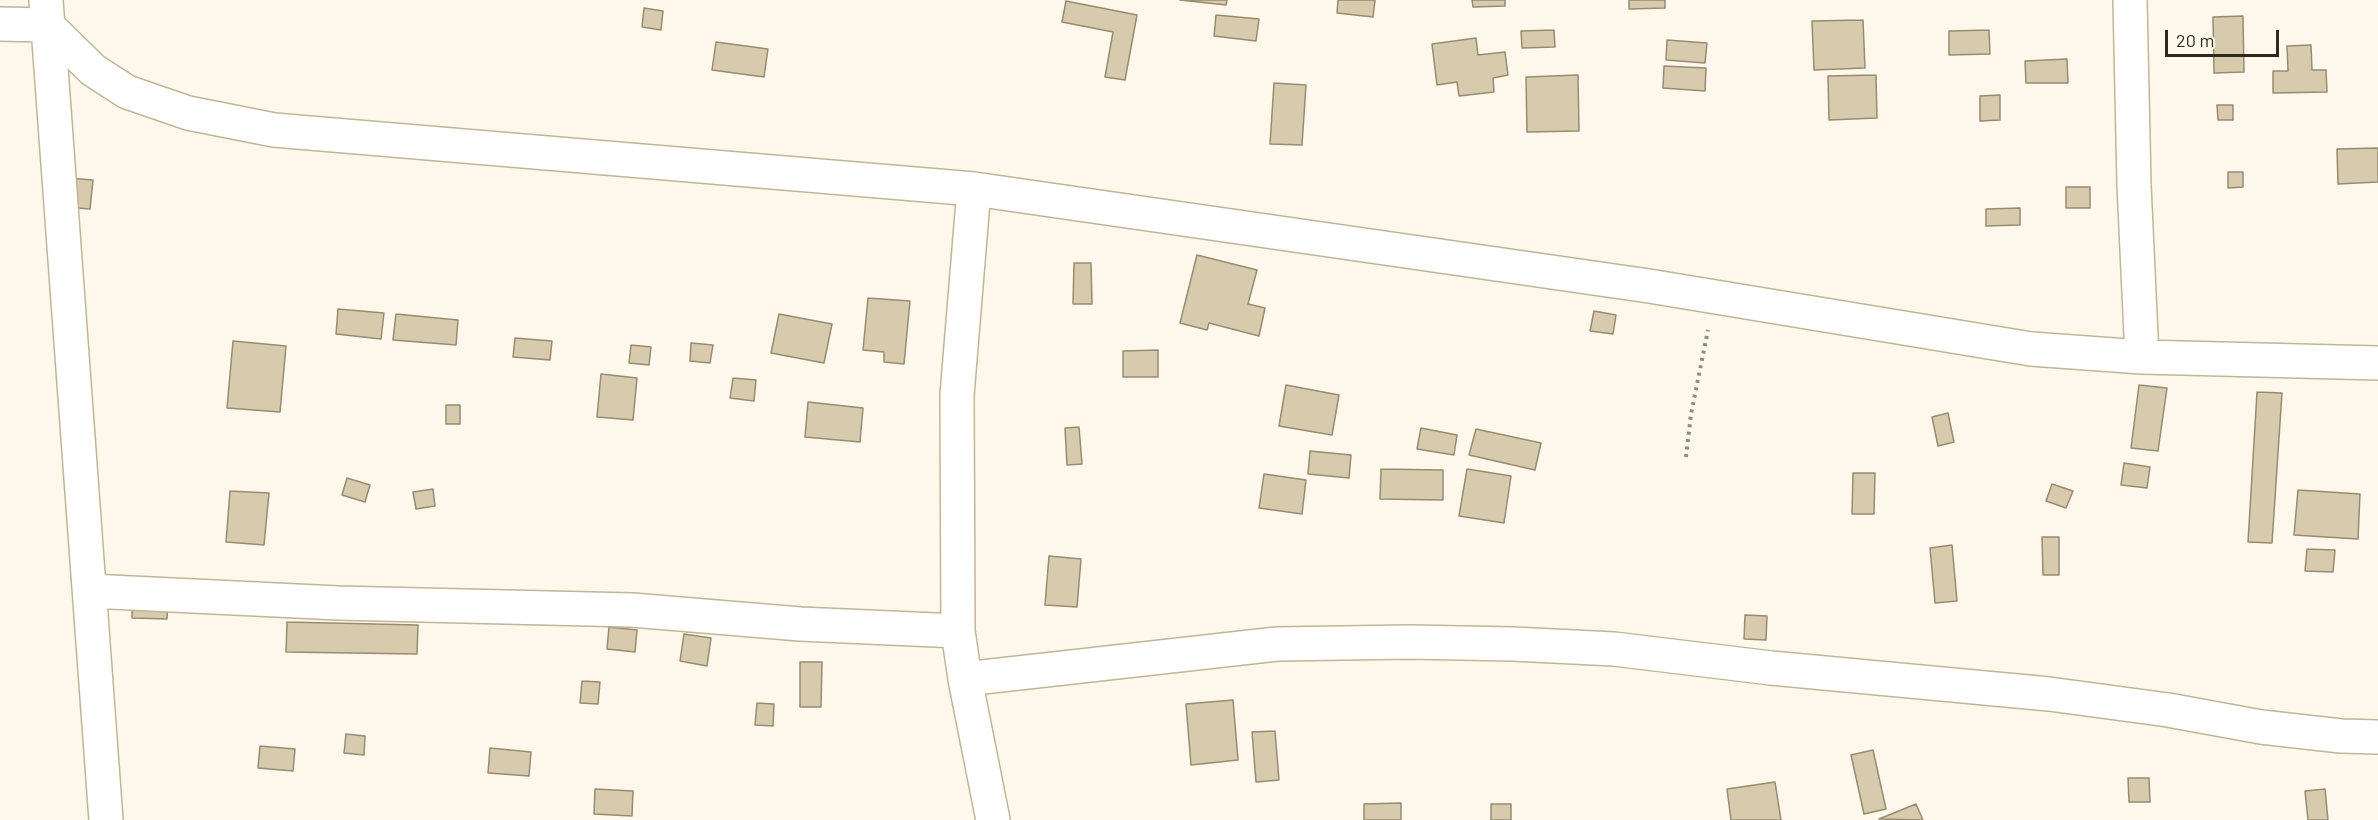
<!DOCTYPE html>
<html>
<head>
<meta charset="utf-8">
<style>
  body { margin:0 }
  #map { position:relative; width:2378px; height:820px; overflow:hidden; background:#fef8ec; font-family:Barlow,sans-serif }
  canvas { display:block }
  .scale { position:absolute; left:2165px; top:30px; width:114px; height:27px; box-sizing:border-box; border:3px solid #2e291e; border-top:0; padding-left:8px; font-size:18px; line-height:21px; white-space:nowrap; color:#2e291e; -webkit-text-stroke:4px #fef8ec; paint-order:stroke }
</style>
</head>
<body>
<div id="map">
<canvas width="2378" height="820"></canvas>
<div class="scale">20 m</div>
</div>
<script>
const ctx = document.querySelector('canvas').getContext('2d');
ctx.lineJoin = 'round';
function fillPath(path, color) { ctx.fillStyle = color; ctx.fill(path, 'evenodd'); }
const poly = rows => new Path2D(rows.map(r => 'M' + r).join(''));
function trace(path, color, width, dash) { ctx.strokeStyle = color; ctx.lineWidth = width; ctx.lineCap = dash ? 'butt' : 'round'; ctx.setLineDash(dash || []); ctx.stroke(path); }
const building = poly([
  [1180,0,1227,0,1226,5,1180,0],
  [1338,0,1375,0,1373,17,1337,13,1338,0],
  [1472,0,1505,0,1505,6,1473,7,1472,0],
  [1629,0,1665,0,1665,8,1629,9,1629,0],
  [1066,1,1137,15,1125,80,1105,77,1113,32,1062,22,1066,1],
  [644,8,663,11,661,30,642,27,644,8],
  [1216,15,1259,19,1256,41,1214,36,1216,15],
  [2243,16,2244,72,2214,73,2213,17,2243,16],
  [1863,20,1865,68,1814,70,1812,21,1863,20],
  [1554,30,1555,47,1522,48,1521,31,1554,30],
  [1989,30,1990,54,1949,55,1949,31,1989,30],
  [1476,38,1478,55,1505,52,1508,75,1493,78,1494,92,1459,96,1457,82,1437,85,1432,44,1476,38],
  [1667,40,1707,43,1705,63,1666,60,1667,40],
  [716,42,768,49,764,77,712,70,716,42],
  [2311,45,2312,70,2326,70,2327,92,2273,93,2273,71,2288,71,2287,46,2311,45],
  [2067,59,2068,83,2026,83,2025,61,2067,59],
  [1664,66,1706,68,1705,91,1663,88,1664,66],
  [1578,75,1579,131,1527,132,1526,77,1578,75],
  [1876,75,1877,118,1829,120,1828,76,1876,75],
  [1274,83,1306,85,1302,145,1270,144,1274,83],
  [2000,95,2000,120,1980,121,1980,96,2000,95],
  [2217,105,2233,105,2233,120,2218,120,2217,105],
  [2378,148,2378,182,2338,184,2337,149,2378,148],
  [2228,172,2243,172,2243,187,2228,188,2228,172],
  [68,178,93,180,90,209,65,207,68,178],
  [2066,187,2090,187,2090,208,2066,208,2066,187],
  [2020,208,2020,225,1986,226,1986,209,2020,208],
  [1197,255,1257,270,1248,304,1265,308,1259,336,1209,323,1207,330,1180,323,1197,255],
  [1074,263,1091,263,1092,304,1073,304,1074,263],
  [868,298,910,301,904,364,884,362,884,352,863,350,868,298],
  [338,309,384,313,381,339,336,334,338,309],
  [1594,311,1616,315,1613,334,1590,331,1594,311],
  [396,314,458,320,456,345,393,340,396,314],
  [779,314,832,324,824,363,771,353,779,314],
  [515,338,552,341,550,360,513,357,515,338],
  [233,341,286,346,280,412,227,408,233,341],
  [691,343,713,345,710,363,690,361,691,343],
  [631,345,651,347,649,365,629,363,631,345],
  [1158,350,1158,377,1123,377,1123,351,1158,350],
  [601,374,637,378,633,420,597,417,601,374],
  [733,378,756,380,754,401,730,398,733,378],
  [1286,385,1339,395,1332,435,1279,426,1286,385],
  [2139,385,2167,388,2158,451,2131,448,2139,385],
  [2257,392,2282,393,2272,543,2248,542,2257,392],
  [808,402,863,408,860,442,805,437,808,402],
  [446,405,460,405,460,424,446,424,446,405],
  [1948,413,1954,442,1938,446,1932,417,1948,413],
  [1079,427,1082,464,1067,465,1065,428,1079,427],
  [1421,428,1457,435,1454,455,1417,449,1421,428],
  [1476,429,1541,443,1535,470,1469,455,1476,429],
  [1310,451,1351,455,1349,478,1308,474,1310,451],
  [2124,463,2150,467,2147,488,2121,485,2124,463],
  [1381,469,1443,470,1443,500,1380,499,1381,469],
  [1467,469,1511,476,1504,523,1459,516,1467,469],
  [1853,473,1875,473,1874,514,1852,514,1853,473],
  [1264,474,1306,480,1302,514,1259,508,1264,474],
  [347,478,370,485,365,502,342,495,347,478],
  [2052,484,2073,491,2066,508,2046,501,2052,484],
  [433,489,435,506,416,509,413,492,433,489],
  [2298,490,2360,494,2358,539,2294,535,2298,490],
  [230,491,269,493,264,545,226,542,230,491],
  [2042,537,2059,537,2059,575,2043,575,2042,537],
  [1952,545,1957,601,1935,603,1930,548,1952,545],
  [2307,549,2335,550,2333,572,2305,571,2307,549],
  [1049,556,1081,559,1077,607,1045,605,1049,556],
  [132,597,168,598,167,619,132,618,132,597],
  [1745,615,1767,616,1766,640,1744,639,1745,615],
  [287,622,418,625,417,654,286,652,287,622],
  [609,627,637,630,635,652,607,649,609,627],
  [684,634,711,638,707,666,680,661,684,634],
  [800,662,822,662,821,707,800,707,800,662],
  [582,681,600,682,598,704,580,703,582,681],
  [1233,700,1238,760,1191,765,1186,704,1233,700],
  [757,703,774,704,773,726,755,725,757,703],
  [1275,731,1279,780,1256,782,1252,732,1275,731],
  [346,734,365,736,364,755,344,753,346,734],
  [260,746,295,749,293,771,258,768,260,746],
  [490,748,531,752,529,776,488,773,490,748],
  [1873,750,1886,809,1864,814,1851,755,1873,750],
  [2128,778,2149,778,2150,802,2129,802,2128,778],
  [1775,782,1781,820,1731,820,1727,789,1775,782],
  [595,789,633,791,632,816,594,814,595,789],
  [2325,789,2328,820,2308,820,2305,791,2325,789],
  [1401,803,1401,820,1364,820,1364,804,1401,803],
  [1491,804,1511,804,1511,820,1491,820,1491,804],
  [1916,804,1923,820,1879,819,1916,804]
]);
fillPath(building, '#d8caad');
trace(building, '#988b70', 1.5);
const street = poly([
  [46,0,106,820],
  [2130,0,2134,185,2142,357],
  [0,24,47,25,93,70,127,92,188,113,274,130,974,189,1649,286,2031,349,2142,357,2378,363],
  [974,189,957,395,958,631,965,679,993,820],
  [90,591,338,603,632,610,800,624,958,631],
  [965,679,1277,644,1410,642,1513,644,1614,649,1771,668,2049,694,2168,710,2261,727,2341,736,2378,737]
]);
trace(street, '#c2b497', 36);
trace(poly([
  [1686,457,1691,414,1708,330]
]), '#908a7f', 4, [3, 4.5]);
trace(street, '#fff', 33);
</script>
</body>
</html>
